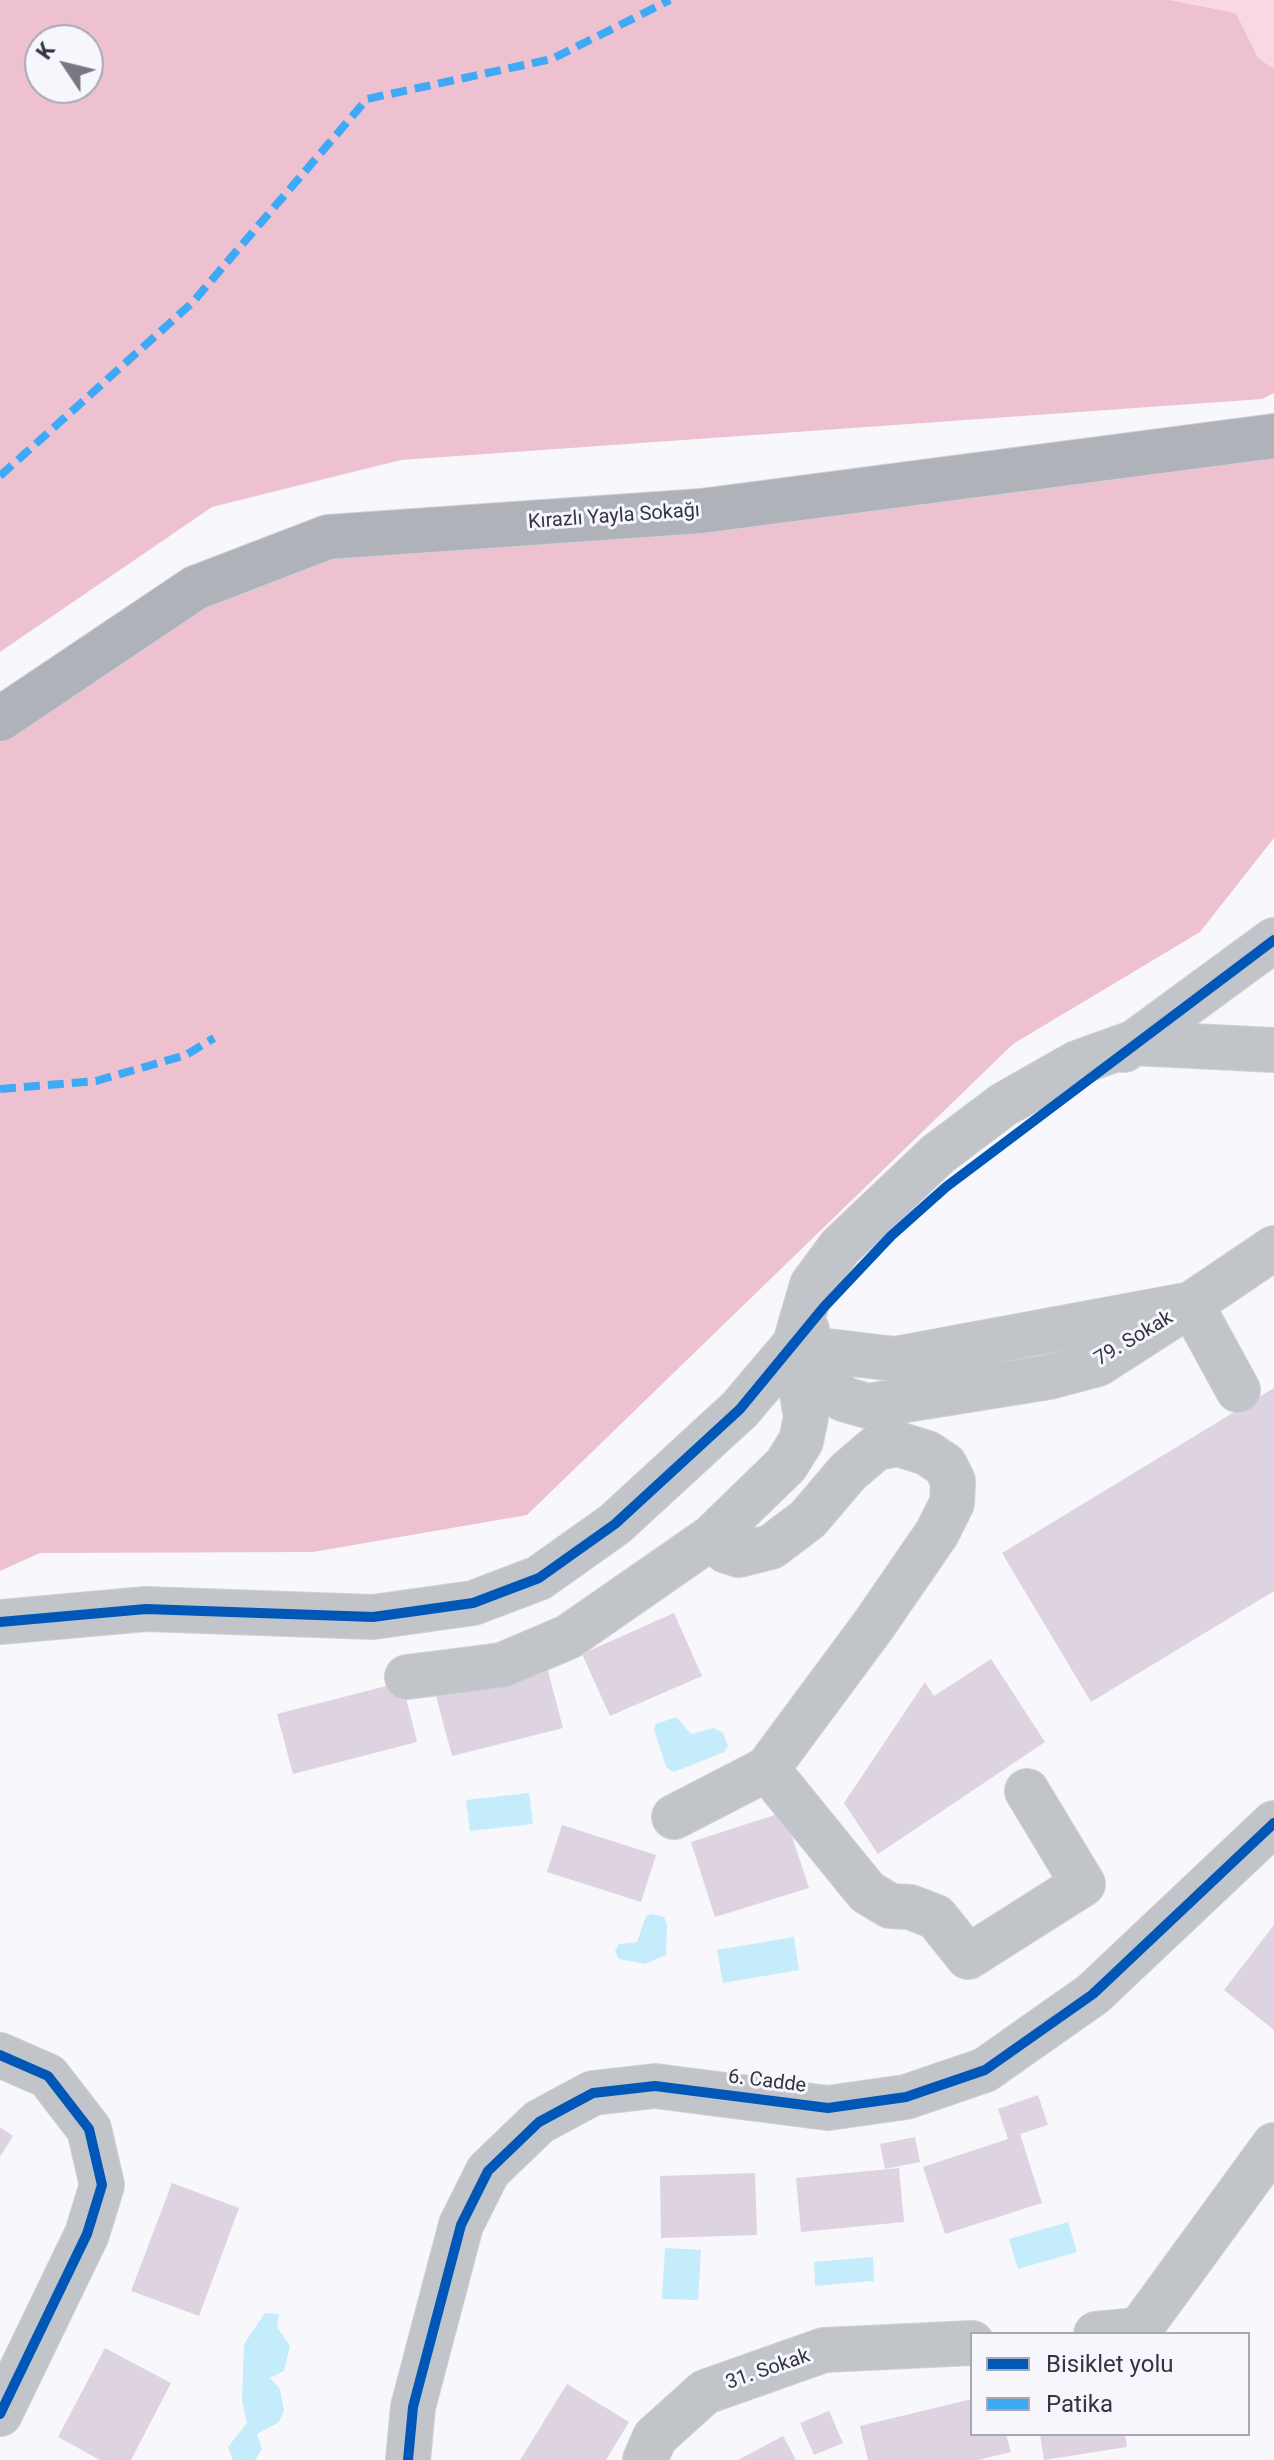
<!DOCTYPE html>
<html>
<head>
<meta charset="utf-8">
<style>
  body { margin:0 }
  #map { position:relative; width:1274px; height:2460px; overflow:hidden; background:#f7f7fc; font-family:Roboto,sans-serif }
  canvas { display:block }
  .legend { position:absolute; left:970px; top:2332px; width:280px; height:104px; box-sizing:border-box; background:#f6f6fd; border:2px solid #a9a8b2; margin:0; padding:10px 14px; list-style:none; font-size:24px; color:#353441 }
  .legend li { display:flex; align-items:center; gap:16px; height:40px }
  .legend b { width:40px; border:2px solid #a9a8b2 }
  .north { position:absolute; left:24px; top:24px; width:80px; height:80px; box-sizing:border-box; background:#f6f6fd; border:2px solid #a9a8b2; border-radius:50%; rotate:305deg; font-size:22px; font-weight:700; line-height:32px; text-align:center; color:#353441 }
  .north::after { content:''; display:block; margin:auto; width:28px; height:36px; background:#797882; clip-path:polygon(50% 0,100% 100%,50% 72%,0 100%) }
</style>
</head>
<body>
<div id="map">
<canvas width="1274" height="2460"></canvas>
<ul class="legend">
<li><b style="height:10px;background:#0057b8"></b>Bisiklet yolu</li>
<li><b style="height:10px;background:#3fa9f5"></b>Patika</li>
</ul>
<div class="north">K</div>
</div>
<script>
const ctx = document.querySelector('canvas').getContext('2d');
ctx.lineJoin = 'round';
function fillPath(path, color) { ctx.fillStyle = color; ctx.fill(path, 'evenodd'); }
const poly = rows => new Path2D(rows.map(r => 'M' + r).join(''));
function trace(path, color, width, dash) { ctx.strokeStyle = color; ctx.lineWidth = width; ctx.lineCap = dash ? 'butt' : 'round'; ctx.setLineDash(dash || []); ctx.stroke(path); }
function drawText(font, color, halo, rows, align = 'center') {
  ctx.font = font + ' Roboto,sans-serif'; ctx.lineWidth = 6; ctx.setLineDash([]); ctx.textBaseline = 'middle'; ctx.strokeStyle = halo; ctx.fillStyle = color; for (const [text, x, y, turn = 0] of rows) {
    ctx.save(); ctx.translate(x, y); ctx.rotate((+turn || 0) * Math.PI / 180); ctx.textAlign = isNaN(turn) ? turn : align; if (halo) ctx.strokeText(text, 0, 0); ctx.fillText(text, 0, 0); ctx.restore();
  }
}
fillPath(poly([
  [1170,0,1274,0,1274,69,1258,58,1236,13]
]), '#f9d8e3');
fillPath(poly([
  [0,0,1170,0,1236,13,1258,58,1274,69,1274,393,1262,399,401,460,212,507,0,652],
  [40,40,88,40,88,88,40,88],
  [1274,443,1274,838,1200,932,1013,1044,527,1515,313,1552,40,1553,0,1571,0,714,333,521]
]), '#eec1d1');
fillPath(poly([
  [676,1717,691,1734,714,1728,723,1733,728,1746,724,1752,674,1772,666,1767,654,1729,656,1724],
  [529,1793,533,1824,470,1831,466,1800],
  [653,1914,664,1917,667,1925,666,1955,645,1964,619,1959,615,1951,619,1944,637,1942,646,1916],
  [794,1937,799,1970,723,1983,717,1950],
  [1068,2222,1077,2252,1018,2269,1009,2239],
  [665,2248,701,2250,698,2300,662,2299],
  [873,2257,874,2281,815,2286,814,2262],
  [265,2313,279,2314,277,2327,290,2346,284,2371,270,2378,280,2389,284,2411,278,2423,257,2434,262,2449,255,2460,233,2460,228,2447,247,2423,242,2400,244,2344]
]), '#c5ecfb');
fillPath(poly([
  [1274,1388,1274,1591,1091,1702,1002,1553],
  [674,1613,702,1676,610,1716,582,1654],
  [991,1659,1045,1742,878,1854,844,1803,925,1682,934,1696],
  [547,1667,563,1728,452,1756,436,1696],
  [402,1682,417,1742,293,1774,277,1714],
  [784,1812,809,1888,715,1917,691,1842],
  [562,1825,656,1855,641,1902,547,1872],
  [1274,1925,1274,2030,1224,1990],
  [1038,2095,1048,2125,1020,2134,1042,2203,945,2234,923,2167,1008,2139,998,2109],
  [0,2127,13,2136,0,2157],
  [915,2137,920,2162,885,2169,880,2144],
  [899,2168,904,2222,801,2232,796,2178],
  [755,2173,757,2235,661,2238,660,2176],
  [172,2183,239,2208,199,2316,131,2291],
  [105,2348,171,2383,131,2460,100,2460,58,2437],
  [567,2384,629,2422,606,2460,520,2460],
  [972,2399,972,2434,1006,2434,1011,2452,978,2460,868,2460,860,2426],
  [829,2411,843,2443,814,2455,800,2423],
  [1040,2434,1125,2434,1127,2447,1044,2460],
  [783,2436,796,2460,738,2460]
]), '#ded3e1');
const minor = poly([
  [1124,1050,1274,940],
  [1191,1304,1098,1364,1049,1377,868,1406,843,1399,794,1347,895,1359,1191,1304],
  [1238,1390,1191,1304,1274,1248],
  [0,1622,146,1609,373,1617,473,1603,539,1578,615,1524,740,1409,807,1330],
  [407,1677,502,1665,568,1637,712,1537],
  [767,1769,867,1892,890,1906,910,1907,936,1917,968,1957,1083,1884,1027,1791],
  [674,1817,767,1769,873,1626,937,1533,952,1503,953,1481,945,1465,927,1453,898,1444,876,1448,848,1472,808,1519,771,1547,739,1555,726,1551,712,1537,786,1465,801,1441,806,1417,794,1347,812,1285,840,1247,938,1154,1003,1105,1077,1063,1133,1043,1274,1050],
  [0,2055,48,2076,89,2129,102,2185,87,2234,0,2414],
  [1096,2334,1139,2330,1274,2145],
  [408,2460,413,2407,461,2225,488,2171,539,2122,593,2093,655,2086,828,2108,906,2097,985,2070,1093,1994,1274,1823],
  [645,2460,655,2437,705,2392,824,2350,972,2343]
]);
const major = poly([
  [0,719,195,588,328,537,701,511,1274,436]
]);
trace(minor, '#d1d1d6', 46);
trace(major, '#d1d1d6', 46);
trace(minor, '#c1c4c8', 44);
trace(major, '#afb2b8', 44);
trace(poly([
  [0,476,192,303,367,99,552,59,670,0],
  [0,1089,96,1081,186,1055,214,1038]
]), '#3fa9f5', 8, [16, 8]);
trace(poly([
  [0,1622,146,1609,373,1617,473,1603,539,1578,615,1524,740,1409,824,1307,891,1236,946,1187,1274,940],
  [0,2055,48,2076,89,2129,102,2185,87,2234,0,2414],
  [408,2460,413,2407,461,2225,488,2171,539,2122,593,2093,655,2086,828,2108,906,2097,985,2070,1093,1994,1274,1823]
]), '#0057b8', 10);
drawText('20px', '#353441', '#f6f6fd', [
  ["Kırazlı Yayla Sokağı",614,517,-4],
  ["79. Sokak",1134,1339,-31],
  ["6. Cadde",767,2082,7],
  ["31. Sokak",768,2370,-19]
]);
</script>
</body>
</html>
